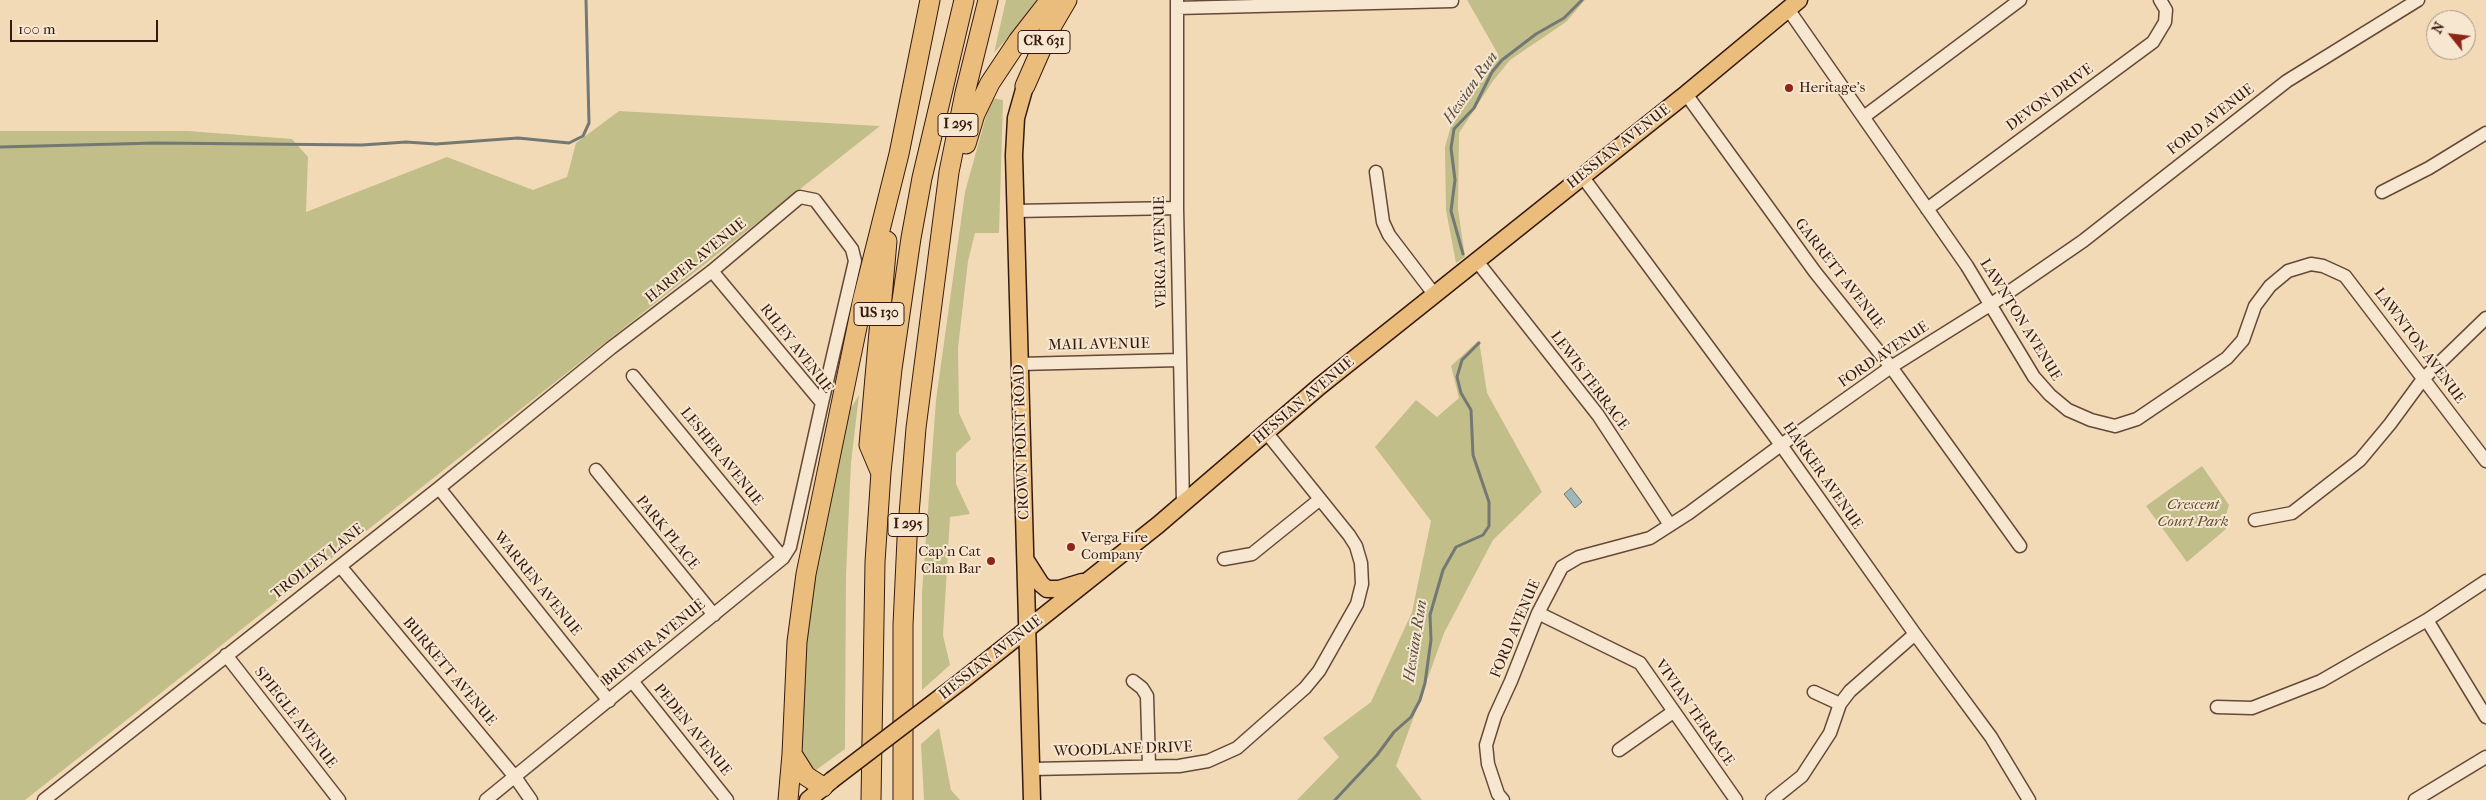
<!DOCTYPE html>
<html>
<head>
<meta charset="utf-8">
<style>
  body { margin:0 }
  #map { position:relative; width:2486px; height:800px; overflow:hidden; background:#f3dab7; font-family:"IM FELL French Canon",serif }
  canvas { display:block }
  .north { position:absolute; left:2426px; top:10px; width:50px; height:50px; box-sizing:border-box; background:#f7e7d0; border:1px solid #aa9582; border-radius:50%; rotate:299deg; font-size:14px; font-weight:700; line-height:20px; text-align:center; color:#36190e }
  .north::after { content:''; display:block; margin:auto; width:18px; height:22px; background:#8f2418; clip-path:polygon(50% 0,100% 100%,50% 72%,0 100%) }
  .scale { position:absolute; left:10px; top:20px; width:148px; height:22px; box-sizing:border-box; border:2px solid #36190e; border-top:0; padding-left:6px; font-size:15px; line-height:18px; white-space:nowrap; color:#36190e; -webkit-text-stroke:4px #f7e7d0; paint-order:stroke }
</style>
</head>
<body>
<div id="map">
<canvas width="2486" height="800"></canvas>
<div class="north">N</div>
<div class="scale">100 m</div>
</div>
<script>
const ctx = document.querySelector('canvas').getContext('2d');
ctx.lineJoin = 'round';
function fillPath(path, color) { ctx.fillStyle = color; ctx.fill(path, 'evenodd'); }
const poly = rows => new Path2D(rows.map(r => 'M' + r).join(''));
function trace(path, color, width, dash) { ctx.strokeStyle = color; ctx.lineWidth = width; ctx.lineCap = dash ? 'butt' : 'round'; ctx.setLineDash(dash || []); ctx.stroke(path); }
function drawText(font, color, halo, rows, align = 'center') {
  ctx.font = font + ' "IM FELL French Canon",serif'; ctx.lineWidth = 4; ctx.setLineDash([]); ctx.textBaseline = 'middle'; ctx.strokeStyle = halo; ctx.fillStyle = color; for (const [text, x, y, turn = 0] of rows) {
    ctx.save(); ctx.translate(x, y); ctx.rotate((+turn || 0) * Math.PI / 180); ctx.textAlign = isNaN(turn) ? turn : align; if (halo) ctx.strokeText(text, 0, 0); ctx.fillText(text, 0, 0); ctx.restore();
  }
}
fillPath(poly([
  [1006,0,1041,0,994,53],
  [1467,0,1585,0,1566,22,1510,60,1493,81,1459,133,1458,209,1465,257,1456,263,1446,210,1445,147,1454,116,1498,54],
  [991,98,1003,100,999,233,975,233,968,261,958,348,959,413,971,439,956,453,956,484,970,514,950,517,943,635,950,665,922,690,922,592,936,400,965,192],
  [619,111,880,126,25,800,0,800,0,131,188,131,292,139,308,157,306,212,447,157,533,190,567,177,576,143],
  [1479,340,1487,393,1542,492,1493,540,1444,633,1396,766,1422,800,1297,800,1339,757,1323,738,1371,702,1412,612,1431,521,1375,447,1416,400,1437,417,1459,398,1451,366],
  [859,395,851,463,846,575,845,749,812,773,799,747,806,616,846,416],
  [2202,466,2229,505,2224,521,2226,529,2187,562,2146,506],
  [939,728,951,790,960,800,924,800,921,744]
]), '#c1be8a');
const water = poly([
  [1571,488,1582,502,1575,508,1564,494,1571,488]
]);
fillPath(water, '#9eb8b8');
trace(water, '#747874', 1);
trace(poly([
  [0,147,156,143,362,145,406,142,436,144,518,138,569,143,583,136,589,123,586,0],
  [1463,254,1451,211,1455,180,1451,148,1454,129,1474,108,1492,72,1502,60,1536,34,1564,18,1582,0],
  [1335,800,1377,755,1394,732,1411,717,1420,700,1425,683,1431,640,1430,615,1443,570,1456,547,1483,535,1489,526,1489,502,1473,455,1471,410,1461,393,1457,377,1462,360,1479,343]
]), '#747874', 3);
const minor = poly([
  [1177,0,1177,208,1183,504],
  [1177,8,1452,1],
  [1788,9,1967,266,2034,377,2050,395,2068,410,2091,420,2115,426,2137,419,2227,358,2243,340,2255,306,2270,286,2288,271,2311,264,2323,266,2345,276,2486,461],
  [1686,94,1815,272,1891,367,2020,546],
  [1865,116,2020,0],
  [1376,172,1383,222,1389,235,1434,294],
  [1582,176,1781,445,1915,634,1991,737,2029,800],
  [2382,192,2429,168,2486,133],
  [1927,209,2153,42,2165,22,2166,10,2160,0],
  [1015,211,1177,208],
  [1476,260,1598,415,1670,525],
  [1019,364,1179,360],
  [633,376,783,558],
  [596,470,714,615],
  [439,488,609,701],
  [2255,520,2292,513,2360,460,2390,424,2423,379,2486,318],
  [1224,559,1252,554,1319,500],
  [340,566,515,777,531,800],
  [1538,613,1640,663,1736,800],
  [2427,620,2486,717],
  [226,655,339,800],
  [632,681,727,800],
  [1133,681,1142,688,1147,696,1149,766],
  [1814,692,1840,704],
  [2217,707,2252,708,2321,681,2427,620,2486,581],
  [1619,750,1673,712],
  [1032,769,1179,766,1208,761,1237,748,1305,688,1319,671,1357,604,1362,584,1361,563,1356,546,1349,535,1266,432],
  [44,800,439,488,611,348,712,271,800,197,815,200,852,249,855,261,822,403],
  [486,800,783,558,790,547,822,403,712,271],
  [1503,800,1498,794,1488,764,1486,745,1495,716,1511,681,1538,613,1562,567,1579,557,1650,538,1689,513,1781,445,1891,367,1990,305,2083,241,2287,81,2418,0],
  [1772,800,1802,776,1830,733,1840,704,1850,691,1915,634],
  [2415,800,2486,757]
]);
const major = poly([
  [1025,86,1016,118,1014,155,1032,800],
  [1027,562,1041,584,1047,589,1059,589,1082,582],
  [963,680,1158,525,1320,386,1686,94,1799,0],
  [808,800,832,780]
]);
const highway = poly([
  [1025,86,1050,29,1067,0],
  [966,144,975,114,990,83,1018,41,1050,0],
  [880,471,869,445,887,241],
  [792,754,806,776,823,787],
  [788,800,792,754,797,642,806,574,863,298,899,154,930,0],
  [871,800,875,562,881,472,892,369,911,238,922,178,964,0],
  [903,800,903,625,907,539,916,428,949,172,965,93,988,0]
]);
trace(minor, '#654938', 15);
trace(major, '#36190e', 19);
trace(highway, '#36190e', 21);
trace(minor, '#f7e7d0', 12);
trace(major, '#eabd7c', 16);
trace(highway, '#eabd7c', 19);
const majorBridge = poly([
  [832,780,963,680]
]);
trace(majorBridge, '#36190e', 19, []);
trace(majorBridge, '#eabd7c', 16);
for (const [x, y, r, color] of [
  [1789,88,5,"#8f2418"],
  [1071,547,5,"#8f2418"],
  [991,561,5,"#8f2418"]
]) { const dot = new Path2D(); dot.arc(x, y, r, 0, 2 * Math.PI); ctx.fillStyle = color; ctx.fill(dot); trace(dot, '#f7e7d0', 2); }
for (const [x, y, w] of [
  [1044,42,52],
  [958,125,40],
  [879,314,50],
  [908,525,40]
]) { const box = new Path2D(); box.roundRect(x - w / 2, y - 11.5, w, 23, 4); ctx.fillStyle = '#f7e7d0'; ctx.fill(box); trace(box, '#36190e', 1); }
drawText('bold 14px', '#36190e', null, [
  ["CR 631",1044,42],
  ["I 295",958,125],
  ["US 130",879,314],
  ["I 295",908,525]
]);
drawText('15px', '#36190e', '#f7e7d0', [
  ["Heritage's",1799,88],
  ["Verga Fire",1081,538],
  ["Company",1081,555],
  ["Cap'n Cat",981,552,"right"],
  ["Clam Bar",981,569,"right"]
], 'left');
drawText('15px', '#36190e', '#f7e7d0', [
  ["DEVON DRIVE",2050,98,-36],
  ["FORD AVENUE",2211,120,-38],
  ["HESSIAN AVENUE",1619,147,-38],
  ["VERGA AVENUE",1161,252,-91],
  ["HARPER AVENUE",696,261,-39],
  ["GARRETT AVENUE",1839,274,52],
  ["LAWNTON AVENUE",2020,320,58],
  ["MAIL AVENUE",1099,345,-1],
  ["LAWNTON AVENUE",2419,346,53],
  ["RILEY AVENUE",796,349,52],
  ["FORD AVENUE",1884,355,-34],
  ["LEWIS TERRACE",1589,381,53],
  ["HESSIAN AVENUE",1304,401,-40],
  ["CROWN POINT ROAD",1022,442,-92],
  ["LESHER AVENUE",721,457,51],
  ["HARKER AVENUE",1822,476,55],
  ["PARK PLACE",667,533,51],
  ["TROLLEY LANE",318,562,-38],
  ["WARREN AVENUE",537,584,51],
  ["FORD AVENUE",1516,629,-67],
  ["BREWER AVENUE",654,643,-39],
  ["HESSIAN AVENUE",991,658,-38],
  ["BURKETT AVENUE",449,672,50],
  ["VIVIAN TERRACE",1694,713,55],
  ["SPIEGLE AVENUE",295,718,52],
  ["PEDEN AVENUE",692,730,51],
  ["WOODLANE DRIVE",1123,750,-2]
]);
drawText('italic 15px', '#604b33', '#f7e7d0', [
  ["Crescent",2193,505],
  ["Court Park",2193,522]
]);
drawText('italic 16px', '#554941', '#f7e7d0', [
  ["Hessian Run",1471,88,-55],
  ["Hessian Run",1416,641,-81]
]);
</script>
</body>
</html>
